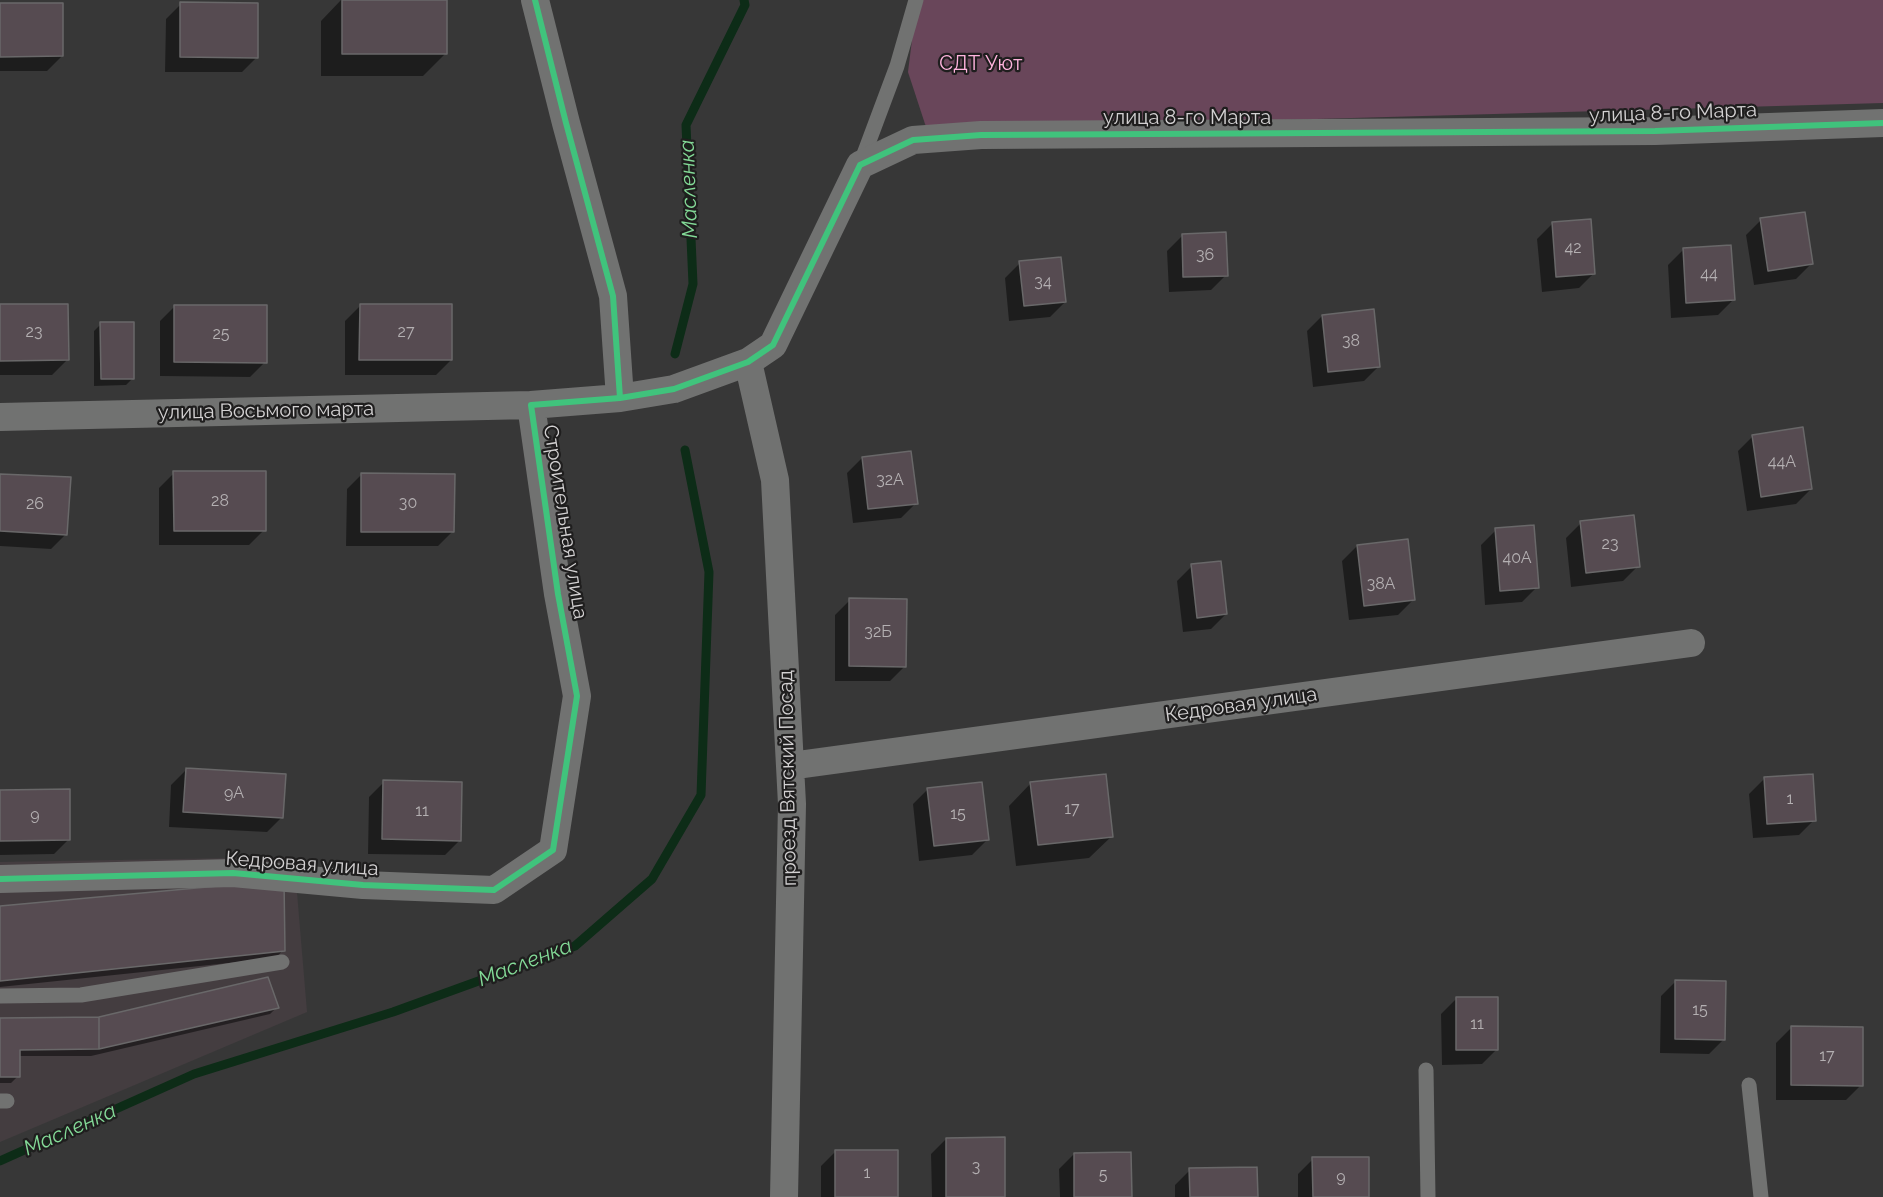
<!DOCTYPE html>
<html>
<head>
<meta charset="utf-8">
<style>
  body { margin:0 }
  canvas { display:block; background:#373737 }
</style>
</head>
<body>
<canvas width="1883" height="1197"></canvas>
<script>
const ctx = document.querySelector('canvas').getContext('2d');
ctx.lineJoin = 'round';
function fillPath(path, color) { ctx.fillStyle = color; ctx.fill(path, 'evenodd'); }
const poly = rows => new Path2D(rows.map(r => 'M' + r).join(''));
function trace(path, color, width, dash) { ctx.strokeStyle = color; ctx.lineWidth = width; ctx.lineCap = dash ? 'butt' : 'round'; ctx.setLineDash(dash || []); ctx.stroke(path); }
function drawText(font, color, halo, rows, align = 'center') {
  ctx.font = font + ' Raleway,sans-serif'; ctx.lineWidth = 4.5; ctx.setLineDash([]); ctx.textBaseline = 'middle'; ctx.strokeStyle = halo; ctx.fillStyle = color; for (const [text, x, y, turn = 0] of rows) {
    ctx.save(); ctx.translate(x, y); ctx.rotate((+turn || 0) * Math.PI / 180); ctx.textAlign = isNaN(turn) ? turn : align; if (halo) ctx.strokeText(text, 0, 0); ctx.fillText(text, 0, 0); ctx.restore();
  }
}
fillPath(poly([
  [294,857,307,1012,0,1142,0,862]
]), '#443d40');
fillPath(poly([
  [917,0,1883,0,1883,103,927,130,908,72]
]), '#69465a');
fillPath(poly([
  [341,0,446,0,446,53,423,76,321,76,321,21],
  [181,4,257,57,242,72,165,72,166,19],
  [0,5,62,56,47,71,0,71],
  [1761,220,1811,264,1796,279,1754,285,1746,235],
  [1552,224,1594,273,1579,288,1542,292,1537,239],
  [1182,236,1226,275,1211,290,1169,292,1167,251],
  [1683,250,1733,300,1718,315,1671,318,1668,265],
  [1020,263,1065,302,1050,317,1009,321,1005,278],
  [0,306,67,360,52,375,0,375],
  [175,306,265,362,250,377,160,376,160,321],
  [360,306,451,360,436,375,345,375,345,321],
  [1322,316,1379,366,1364,381,1313,387,1307,331],
  [101,324,133,378,126,385,94,386,94,331],
  [1753,436,1811,489,1796,504,1747,511,1738,451],
  [862,458,916,503,901,518,853,523,847,473],
  [174,473,264,530,249,545,159,545,159,488],
  [362,474,453,531,438,546,346,546,347,489],
  [0,475,66,534,51,549,0,546],
  [1581,523,1638,566,1623,581,1571,587,1566,538],
  [1496,530,1537,587,1522,602,1485,605,1481,545],
  [1357,546,1413,600,1398,615,1349,620,1342,561],
  [1192,566,1226,614,1211,629,1183,632,1177,581],
  [850,600,905,666,890,681,835,681,835,615],
  [186,770,282,817,267,832,169,827,171,785],
  [1764,779,1814,820,1799,835,1753,838,1749,794],
  [384,782,460,840,445,855,368,854,369,797],
  [1031,783,1112,836,1089,858,1016,866,1009,806],
  [928,789,987,840,972,855,919,861,913,804],
  [0,791,69,839,54,854,0,855],
  [0,908,283,950,276,958,0,987],
  [1676,981,1724,1039,1709,1054,1660,1053,1661,996],
  [1456,999,1497,1049,1482,1064,1442,1065,1441,1014],
  [277,1007,270,1014,91,1056,18,1056,18,1076,11,1083,0,1083,0,1020,99,1018],
  [1791,1028,1861,1085,1846,1100,1776,1100,1776,1043],
  [946,1139,1004,1197,932,1197,931,1154],
  [836,1151,896,1197,821,1197,821,1166],
  [1074,1154,1130,1197,1060,1197,1059,1169],
  [1313,1159,1368,1197,1298,1197,1298,1174],
  [1190,1170,1256,1197,1175,1197,1175,1185]
]), '#0007');
trace(poly([
  [675,354,693,284,686,125,745,5,744,0],
  [0,1161,194,1074,393,1012,575,946,652,879,701,795,709,572,685,450]
]), '#0d2c17', 9);
const building = poly([
  [342,0,447,0,447,54,342,54,342,0],
  [180,2,258,3,258,58,180,57,180,2],
  [0,3,63,3,63,56,0,57,0,3],
  [1805,212,1813,264,1768,271,1760,218,1805,212],
  [1591,219,1595,274,1556,277,1552,222,1591,219],
  [1226,232,1228,276,1183,277,1182,234,1226,232],
  [1731,245,1735,300,1686,303,1683,248,1731,245],
  [1061,257,1066,302,1024,306,1019,261,1061,257],
  [0,304,68,304,69,360,0,361,0,304],
  [360,304,452,304,452,360,359,360,360,304],
  [174,305,267,305,267,363,174,362,174,305],
  [1374,309,1380,367,1328,372,1322,315,1374,309],
  [100,322,134,322,134,379,101,379,100,322],
  [1803,427,1812,489,1761,497,1752,435,1803,427],
  [911,451,918,504,868,509,862,457,911,451],
  [173,471,266,471,266,531,174,531,173,471],
  [361,473,455,474,454,532,361,532,361,473],
  [0,474,71,477,67,535,0,531,0,474],
  [1634,515,1640,567,1586,573,1580,521,1634,515],
  [1534,525,1539,588,1500,591,1495,528,1534,525],
  [1408,539,1415,600,1364,606,1357,545,1408,539],
  [1221,561,1227,614,1197,618,1191,564,1221,561],
  [849,598,907,599,906,667,849,666,849,598],
  [186,768,286,774,283,818,183,812,186,768],
  [1106,774,1113,837,1038,845,1030,782,1106,774],
  [1813,774,1816,821,1767,824,1764,777,1813,774],
  [383,780,462,782,461,841,382,839,383,780],
  [982,782,989,840,934,846,927,788,982,782],
  [70,789,70,840,0,841,0,790,70,789],
  [284,880,285,951,0,981,0,906,284,880],
  [268,977,279,1008,99,1049,99,1017,268,977],
  [1675,980,1726,981,1725,1040,1675,1039,1675,980],
  [1456,997,1498,997,1498,1050,1456,1050,1456,997],
  [99,1017,99,1049,20,1050,20,1077,0,1077,0,1018,99,1017],
  [1791,1026,1863,1027,1863,1086,1791,1085,1791,1026],
  [1005,1137,1005,1197,946,1197,946,1138,1005,1137],
  [835,1150,898,1150,898,1197,835,1197,835,1150],
  [1131,1152,1132,1197,1074,1197,1074,1153,1131,1152],
  [1312,1157,1369,1157,1369,1197,1313,1197,1312,1157],
  [1257,1167,1258,1197,1190,1197,1189,1168,1257,1167]
]);
fillPath(building, '#564b51');
trace(building, '#696869', 1.5);
trace(poly([
  [860,165,897,66,916,0],
  [0,996,81,995,282,962],
  [1426,1070,1428,1197],
  [1749,1085,1761,1197],
  [0,1101,7,1101]
]), '#717271', 15);
trace(poly([
  [748,362,775,480,792,804,784,1197],
  [620,398,674,389,748,362,773,345,860,165,913,140,981,135,1655,131,1883,123],
  [0,417,531,405],
  [790,766,1691,643],
  [0,879,233,873,363,885,494,890,553,850,577,696,558,594,531,405,620,398,613,296,566,123,535,0]
]), '#717271', 28);
trace(poly([
  [620,398,674,389,748,362,773,345,860,165,913,140,981,135,1655,131,1883,123],
  [0,879,233,873,363,885,494,890,553,850,577,696,558,594,531,405,620,398,613,296,566,123,535,0]
]), '#40c37c', 6);
drawText('16px', '#b4b0b2', null, [
  ["42",1573,248],
  ["36",1205,255],
  ["44",1709,274],
  ["34",1043,282],
  ["23",34,332],
  ["27",406,332],
  ["25",221,334],
  ["38",1351,341],
  ["44А",1782,462],
  ["32А",890,480],
  ["28",220,501],
  ["30",408,503],
  ["26",35,504],
  ["23",1610,544],
  ["40А",1517,558],
  ["38А",1381,584],
  ["32Б",878,632],
  ["9А",234,793],
  ["1",1790,799],
  ["17",1072,809],
  ["11",422,811],
  ["15",958,814],
  ["9",35,815],
  ["15",1700,1010],
  ["11",1477,1024],
  ["17",1827,1056],
  ["3",976,1167],
  ["1",867,1173],
  ["5",1103,1175],
  ["9",1341,1177]
]);
drawText('20px', '#ffb4de', '#1f1e1e', [
  ["СДТ Уют",981,64]
]);
drawText('20px', '#d3d1d2', '#1f1e1e', [
  ["улица 8-го Марта",1673,113,-2],
  ["улица 8-го Марта",1187,118],
  ["улица Восьмого марта",266,411,-1],
  ["Строительная улица",565,522,81],
  ["Кедровая улица",1241,705,-8],
  ["проезд Вятский Посад",788,778,-91],
  ["Кедровая улица",302,864,4]
]);
drawText('italic 21px', '#83da97', '#1f1e1e', [
  ["Масленка",689,189,-92],
  ["Масленка",525,963,-21],
  ["Масленка",70,1130,-24]
]);
</script>
</body>
</html>
